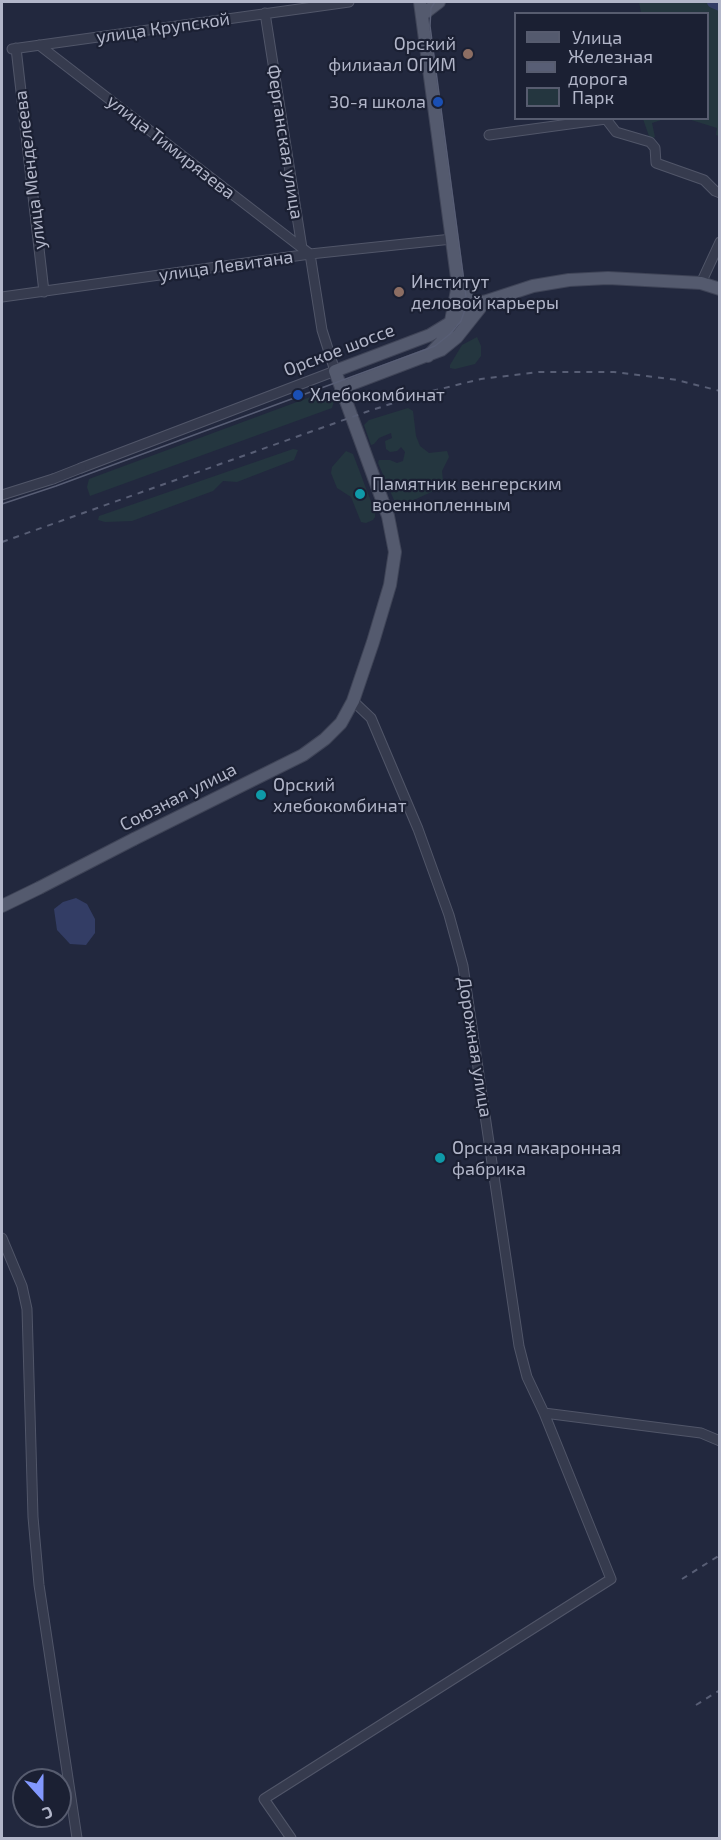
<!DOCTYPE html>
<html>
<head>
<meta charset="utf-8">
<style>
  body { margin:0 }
  #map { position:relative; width:721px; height:1840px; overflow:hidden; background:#22283e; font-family:"Exo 2",sans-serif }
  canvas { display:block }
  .frame { position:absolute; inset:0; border:3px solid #b2b6c9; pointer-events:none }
  .legend { position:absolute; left:514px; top:12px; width:195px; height:108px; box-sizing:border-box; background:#1b2033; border:2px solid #575c6f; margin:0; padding:8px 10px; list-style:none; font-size:18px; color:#b2b6c9 }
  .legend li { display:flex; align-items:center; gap:12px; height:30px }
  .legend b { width:30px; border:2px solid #575c6f }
  .north { position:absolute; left:12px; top:1768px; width:60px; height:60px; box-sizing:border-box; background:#1b2033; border:2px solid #575c6f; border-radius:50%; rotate:159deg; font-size:16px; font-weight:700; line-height:24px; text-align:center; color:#b2b6c9 }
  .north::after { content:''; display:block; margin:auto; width:21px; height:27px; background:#8298fe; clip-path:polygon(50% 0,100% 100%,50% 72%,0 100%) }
</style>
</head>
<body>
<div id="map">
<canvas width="721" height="1840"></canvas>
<div class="frame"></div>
<ul class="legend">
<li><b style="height:8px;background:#545a6e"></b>Улица</li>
<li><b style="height:8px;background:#585e75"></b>Железная дорога</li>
<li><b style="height:16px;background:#24363f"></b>Парк</li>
</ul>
<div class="north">С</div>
</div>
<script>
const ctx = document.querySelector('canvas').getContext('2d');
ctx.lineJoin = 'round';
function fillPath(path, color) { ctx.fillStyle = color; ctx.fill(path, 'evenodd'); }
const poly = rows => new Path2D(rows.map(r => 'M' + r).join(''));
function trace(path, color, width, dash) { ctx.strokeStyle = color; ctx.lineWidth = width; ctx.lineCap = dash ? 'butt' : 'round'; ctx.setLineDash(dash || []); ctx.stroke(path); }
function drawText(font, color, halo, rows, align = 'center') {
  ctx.font = font + ' "Exo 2",sans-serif'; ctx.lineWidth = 4.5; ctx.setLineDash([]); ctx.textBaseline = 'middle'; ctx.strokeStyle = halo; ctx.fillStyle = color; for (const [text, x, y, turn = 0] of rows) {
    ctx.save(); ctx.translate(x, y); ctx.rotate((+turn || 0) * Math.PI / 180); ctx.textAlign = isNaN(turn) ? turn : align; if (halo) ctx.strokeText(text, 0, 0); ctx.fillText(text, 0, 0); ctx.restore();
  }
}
fillPath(poly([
  [639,2,719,2,719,136,716,135,717,128,688,119,708,118,708,14,641,13],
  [643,119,664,119,652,123,655,137,650,139],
  [477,337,481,346,481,356,475,364,455,369,450,368,450,365,462,345],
  [313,396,327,397,334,401,332,408,90,496,87,487,89,479],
  [408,408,413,411,416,436,420,446,429,453,447,451,449,457,442,471,443,481,440,488,403,505,394,500,378,463,379,460,390,460,397,463,403,461,405,452,401,447,397,451,390,452,386,449,385,441,392,438,391,433,379,438,374,444,371,445,364,425,369,420],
  [293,449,298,450,294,460,237,482,223,481,213,491,132,521,105,522,98,520,99,516],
  [346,451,353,454,375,512,375,517,373,520,366,523,361,522,351,497,337,488,331,473,332,467]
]), '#24363f');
fillPath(poly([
  [76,898,87,904,95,919,95,933,86,945,70,944,57,930,54,909,63,902]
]), '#333d65');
trace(poly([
  [713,2,720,5]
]), '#333d65', 12);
const minor = poly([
  [39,45,302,248],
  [16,48,44,292],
  [12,49,349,2],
  [489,135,606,119,616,132,650,142,655,148,656,163,704,180,715,191,720,193],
  [701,283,720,242],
  [2,297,310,254,452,239],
  [81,468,335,371,322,330,310,254,302,248,265,13],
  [2,495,53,479],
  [353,701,371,718,418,829,449,915,463,966,519,1346,527,1377,544,1413,701,1433,720,1441],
  [2,1238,22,1286,27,1309,33,1517,39,1585,77,1838],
  [291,1838,264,1799,611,1579,544,1413]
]);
const major = poly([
  [420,2,458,285,451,321,444,339,428,356],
  [422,15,439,2],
  [458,285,466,296,473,301,484,302],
  [341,388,441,350,457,337,480,308],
  [134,839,303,755,325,739,341,723,353,701,373,642,390,585,395,552,388,516,335,371,430,335,484,302,533,286,569,280,608,278,701,283,720,289],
  [2,906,39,888]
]);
trace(minor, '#515669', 11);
trace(major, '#3f4457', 14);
trace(minor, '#363b4e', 9);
trace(major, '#545a6e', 12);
trace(poly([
  [2,504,56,486,435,346,450,334,461,321,467,304,430,26,431,8,435,2]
]), '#585e75', 1.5);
trace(poly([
  [2,542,366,412,424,393,481,379,539,372,614,372,677,380,720,391],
  [682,1579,720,1555],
  [696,1705,720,1690]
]), '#585e75', 2, [6, 6]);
const minorBridge = poly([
  [53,479,81,468]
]);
const majorBridge = poly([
  [39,888,134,839]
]);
trace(minorBridge, '#515669', 11, []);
trace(majorBridge, '#3f4457', 14, []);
trace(minorBridge, '#363b4e', 9);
trace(majorBridge, '#545a6e', 12);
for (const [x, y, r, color] of [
  [468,54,6,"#8d6e63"],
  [438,102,6,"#1a4fb4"],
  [399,292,6,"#8d6e63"],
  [298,395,6,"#1a4fb4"],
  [360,494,6,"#0f9aa8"],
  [261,795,6,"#0f9aa8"],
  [440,1158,6,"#0f9aa8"]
]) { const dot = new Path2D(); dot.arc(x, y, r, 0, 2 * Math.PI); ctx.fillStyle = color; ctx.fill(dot); trace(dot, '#1b2033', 2); }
drawText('18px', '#b2b6c9', '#1b2033', [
  ["улица Крупской",163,28,-8],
  ["Ферганская улица",285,142,81],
  ["улица Тимирязева",171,147,38],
  ["улица Менделеева",30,170,-97],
  ["улица Левитана",226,266,-8],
  ["Орское шоссе",339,350,-21],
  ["Союзная улица",178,797,-27],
  ["Дорожная улица",475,1047,81]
]);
drawText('18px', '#b2b6c9', '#1b2033', [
  ["Орский",456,44,"right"],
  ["филиаал ОГИМ",456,65,"right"],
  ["30-я школа",426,102,"right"],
  ["Институт",411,282],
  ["деловой карьеры",411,303],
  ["Хлебокомбинат",310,395],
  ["Памятник венгерским",372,484],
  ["военнопленным",372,505],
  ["Орский",273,785],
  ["хлебокомбинат",273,806],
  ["Орская макаронная",452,1148],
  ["фабрика",452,1169]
], 'left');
</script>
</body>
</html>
